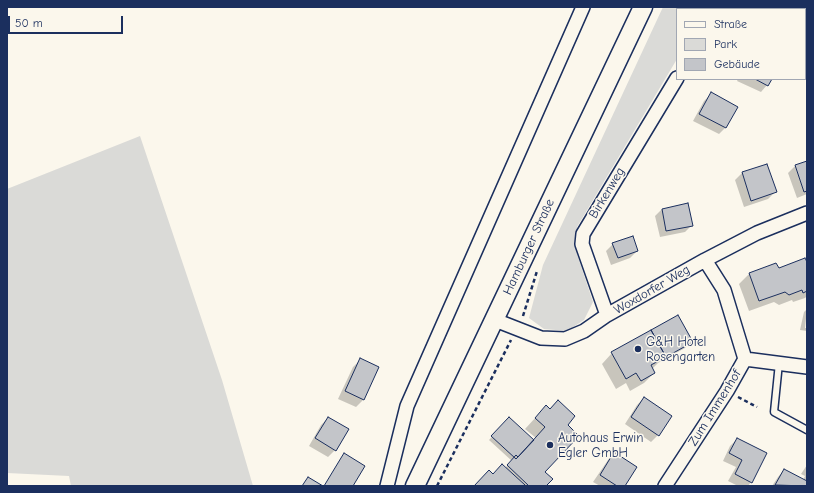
<!DOCTYPE html>
<html>
<head>
<meta charset="utf-8">
<style>
  body { margin:0 }
  #map { position:relative; width:814px; height:493px; overflow:hidden; background:#fbf7ec; font-family:"Comic Neue",sans-serif }
  canvas { display:block }
  .frame { position:absolute; inset:0; border:8px solid #1b2f5e; pointer-events:none }
  .legend { position:absolute; left:676px; top:8px; width:130px; height:72px; box-sizing:border-box; background:#fbf7ec; border:1px solid #a1a7b3; margin:0; padding:5px 7px; list-style:none; font-size:12px; color:#1b2f5e }
  .legend li { display:flex; align-items:center; gap:8px; height:20px }
  .legend b { width:20px; border:1px solid #a1a7b3 }
  .scale { position:absolute; left:8px; top:16px; width:115px; height:18px; box-sizing:border-box; border:2px solid #1b2f5e; border-top:0; padding-left:5px; font-size:12px; line-height:14px; white-space:nowrap; color:#1b2f5e; -webkit-text-stroke:3px #fbf7ec; paint-order:stroke }
</style>
</head>
<body>
<div id="map">
<canvas width="814" height="493"></canvas>
<div class="frame"></div>
<ul class="legend">
<li><b style="height:5px;background:#fbf7ec"></b>Straße</li>
<li><b style="height:11px;background:#dadad7"></b>Park</li>
<li><b style="height:11px;background:#c3c5c9"></b>Gebäude</li>
</ul>
<div class="scale">50 m</div>
</div>
<script>
const ctx = document.querySelector('canvas').getContext('2d');
ctx.lineJoin = 'round';
function fillPath(path, color) { ctx.fillStyle = color; ctx.fill(path, 'evenodd'); }
const poly = rows => new Path2D(rows.map(r => 'M' + r).join(''));
function trace(path, color, width, dash) { ctx.strokeStyle = color; ctx.lineWidth = width; ctx.lineCap = dash ? 'butt' : 'round'; ctx.setLineDash(dash || []); ctx.stroke(path); }
function drawText(font, color, halo, rows, align = 'center') {
  ctx.font = font + ' "Comic Neue",sans-serif'; ctx.lineWidth = 3; ctx.setLineDash([]); ctx.textBaseline = 'middle'; ctx.strokeStyle = halo; ctx.fillStyle = color; for (const [text, x, y, turn = 0] of rows) {
    ctx.save(); ctx.translate(x, y); ctx.rotate((+turn || 0) * Math.PI / 180); ctx.textAlign = isNaN(turn) ? turn : align; if (halo) ctx.strokeText(text, 0, 0); ctx.fillText(text, 0, 0); ctx.restore();
  }
}
fillPath(poly([
  [663,7,708,7,707,9,677,9,677,59,577,227,577,254,593,302,584,320,567,331,544,329,529,318,543,265],
  [140,136,222,380,253,486,71,486,69,476,7,473,7,189]
]), '#dadad7');
fillPath(poly([
  [805,13,807,14,806,58,805,57],
  [738,79,770,79,767,85,761,92,737,81],
  [711,94,726,127,719,134,693,121,704,101],
  [807,162,807,194,797,198,788,173,795,166],
  [766,165,775,192,768,199,744,207,735,180,742,173],
  [662,209,692,225,685,232,660,237,655,216],
  [613,244,637,251,630,258,611,265,606,251],
  [807,262,807,296,805,298,793,302,792,300,779,305,774,302,749,311,739,284,750,273,779,269],
  [807,309,805,328,807,328,807,331,800,330,804,312],
  [692,342,685,348,658,363,652,369,654,373,644,383,630,391,626,383,616,389,602,364,612,353],
  [360,360,378,368,363,400,356,407,338,399,353,367],
  [644,398,658,435,651,442,625,424,637,405],
  [536,417,566,425,544,472,545,486,474,486,505,468,512,461,489,440,506,422,533,441,536,438,525,429],
  [328,418,335,450,328,457,309,446,321,425],
  [737,439,751,482,748,486,738,486,728,481,736,467,723,461,730,446],
  [614,453,624,486,600,486,593,482,608,460],
  [807,465,807,486,772,486,778,477,784,470,803,480,805,476,801,474]
]), '#0003');
const building = poly([
  [805,12,807,13,807,47,805,46,805,12],
  [755,79,772,79,768,86,755,79],
  [711,92,738,107,726,128,699,114,711,92],
  [807,161,807,191,804,192,795,165,807,161],
  [767,164,777,192,751,201,742,172,767,164],
  [688,203,693,226,666,231,662,209,688,203],
  [633,236,638,251,618,258,612,243,633,236],
  [805,258,807,262,807,291,803,293,802,290,789,295,785,292,759,301,749,273,776,263,779,268,805,258],
  [678,315,693,342,666,357,651,330,678,315],
  [651,330,666,357,651,365,655,373,641,381,636,373,626,379,611,352,651,330],
  [360,358,379,367,364,400,345,391,360,358],
  [644,397,672,416,659,436,631,417,644,397],
  [558,400,575,416,568,425,579,436,545,472,553,479,546,486,529,486,507,465,516,455,518,457,545,427,535,418,546,405,550,409,558,400],
  [328,417,349,429,336,451,315,438,328,417],
  [509,417,534,440,516,459,491,436,509,417],
  [737,438,767,453,752,483,735,474,742,460,729,453,737,438],
  [614,452,637,467,625,486,617,486,600,475,614,452],
  [344,453,365,466,353,486,324,486,344,453],
  [502,464,525,485,524,486,474,486,489,470,493,474,502,464],
  [784,469,807,481,807,486,775,485,784,469],
  [308,477,323,486,302,486,308,477]
]);
fillPath(building, '#c3c5c9');
trace(building, '#1b2f5e', 1);
const service = poly([
  [779,363,774,412,807,430]
]);
const minor = poly([
  [719,9,720,7],
  [607,315,582,244,583,234,677,78],
  [495,320,541,338,565,339,584,331,607,315,705,260,757,233,807,213],
  [745,359,807,367],
  [387,486,407,406,583,7],
  [665,486,727,391,745,359,724,290,705,260]
]);
const secondary = poly([
  [415,486,643,7]
]);
trace(service, '#1b2f5e', 9);
trace(minor, '#1b2f5e', 16);
trace(secondary, '#1b2f5e', 21);
trace(poly([
  [523,316,537,271],
  [738,397,757,407],
  [437,486,511,340]
]), '#1b2f5e', 2.5, [4, 3]);
trace(service, '#fbf7ec', 6);
trace(minor, '#fbf7ec', 13);
trace(secondary, '#fbf7ec', 18);
for (const [x, y, r, color] of [
  [638,349,4,"#1b2f5e"],
  [550,445,4,"#1b2f5e"]
]) { const dot = new Path2D(); dot.arc(x, y, r, 0, 2 * Math.PI); ctx.fillStyle = color; ctx.fill(dot); trace(dot, '#fbf7ec', 1.5); }
drawText('13px', '#1b2f5e', '#fbf7ec', [
  ["Birkenweg",607,193,-59],
  ["Hamburger Straße",529,247,-65],
  ["Woxdorfer Weg",652,290,-30],
  ["Zum Immenhof",715,408,-58]
]);
drawText('13px', '#1b2f5e', '#fbf7ec', [
  ["G&H Hotel",646,342],
  ["Rosengarten",646,357],
  ["Autohaus Erwin",558,438],
  ["Egler GmbH",558,453]
], 'left');
</script>
</body>
</html>
